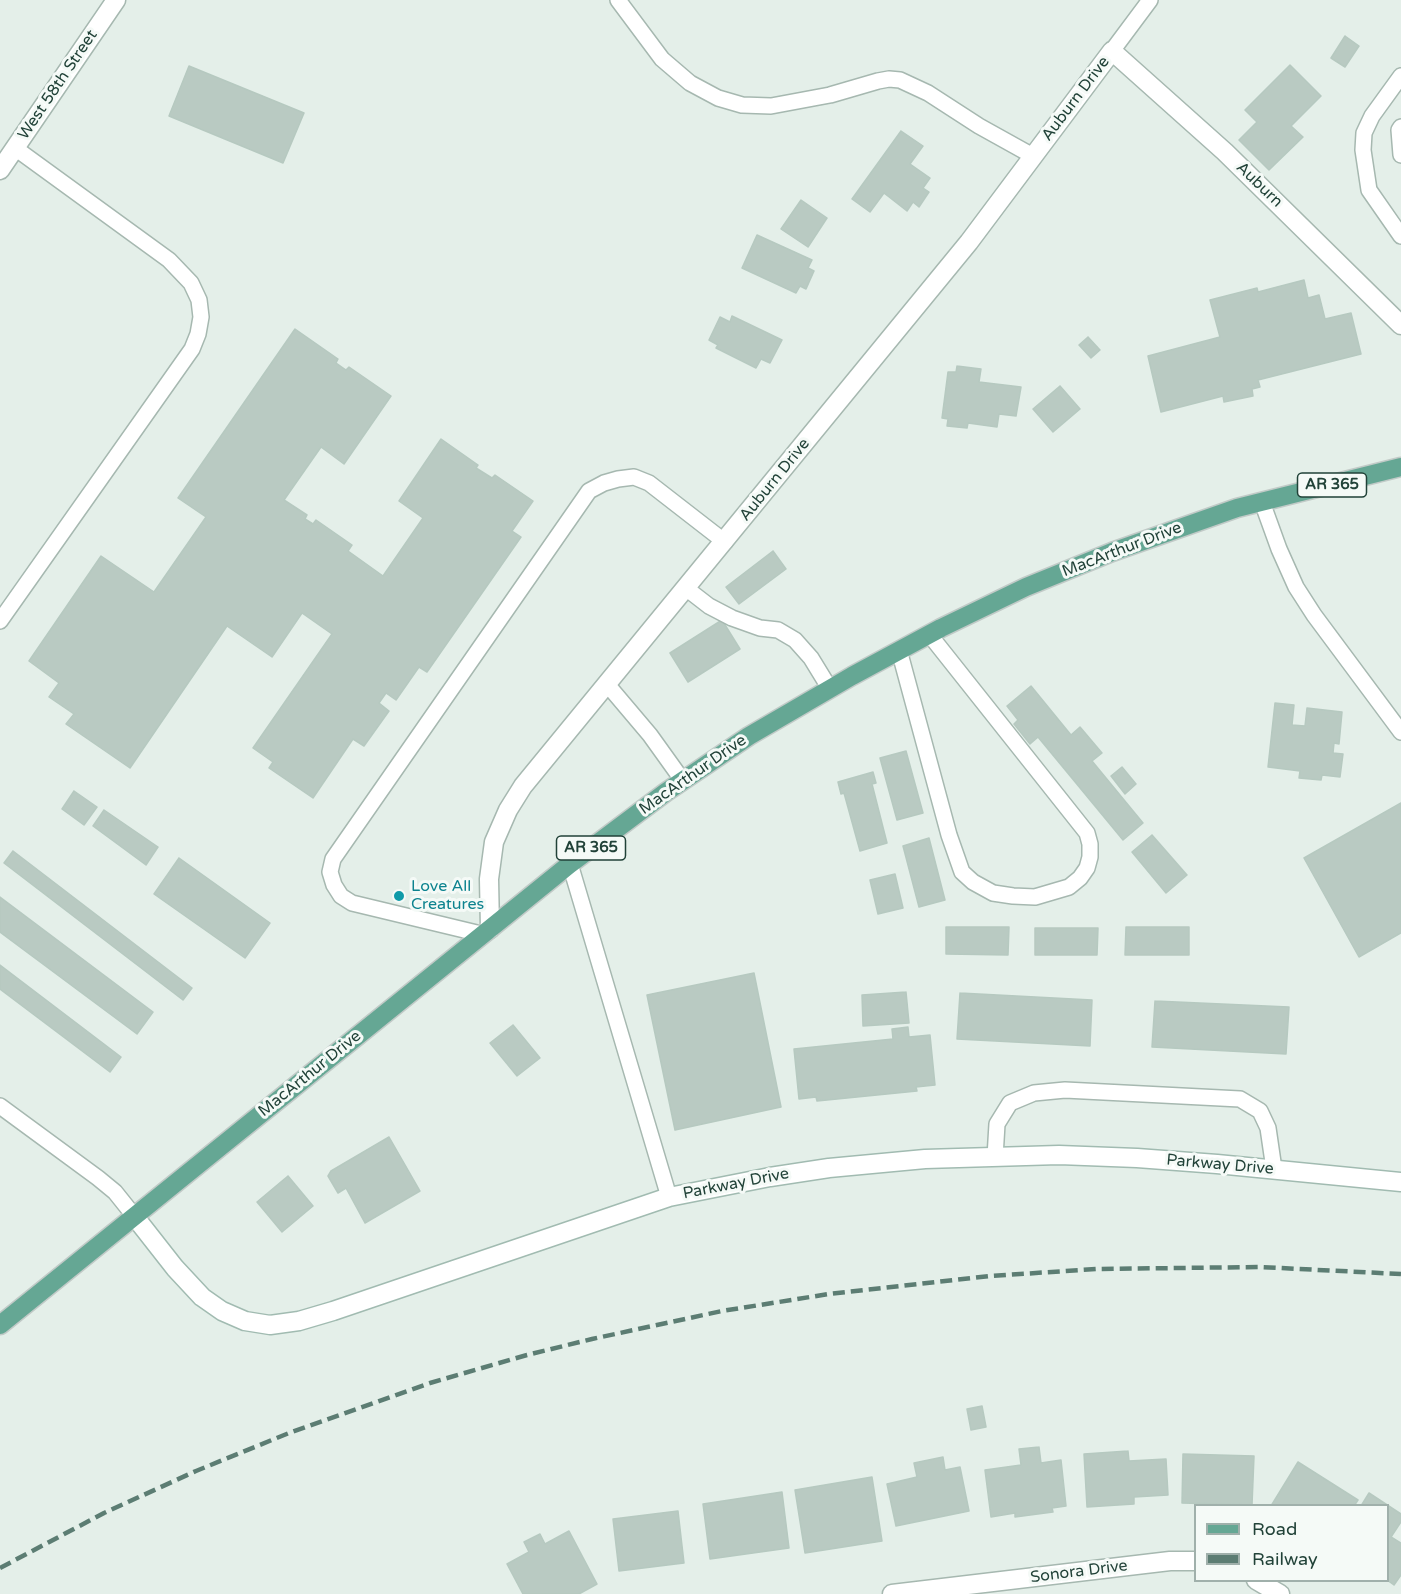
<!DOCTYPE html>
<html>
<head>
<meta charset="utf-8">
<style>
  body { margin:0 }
  #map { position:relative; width:1401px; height:1594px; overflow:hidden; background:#e4efe9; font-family:"Varela Round",sans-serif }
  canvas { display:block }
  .legend { position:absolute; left:1194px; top:1504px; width:195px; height:78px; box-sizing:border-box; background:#f5faf7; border:2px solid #a0b0ab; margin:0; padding:8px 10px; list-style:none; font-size:18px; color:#214238 }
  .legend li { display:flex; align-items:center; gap:12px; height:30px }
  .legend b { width:30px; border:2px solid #a0b0ab }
</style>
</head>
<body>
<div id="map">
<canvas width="1401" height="1594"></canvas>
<ul class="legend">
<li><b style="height:8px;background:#65a794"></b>Road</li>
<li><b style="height:8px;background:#5c7d73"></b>Railway</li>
</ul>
</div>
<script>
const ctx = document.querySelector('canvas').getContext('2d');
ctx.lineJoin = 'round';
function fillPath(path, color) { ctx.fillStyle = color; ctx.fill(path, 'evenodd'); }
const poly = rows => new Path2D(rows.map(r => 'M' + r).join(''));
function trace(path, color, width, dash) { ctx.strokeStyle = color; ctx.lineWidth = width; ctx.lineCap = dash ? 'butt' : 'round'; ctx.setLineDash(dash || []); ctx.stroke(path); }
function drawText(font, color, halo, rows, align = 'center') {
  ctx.font = font + ' "Varela Round",sans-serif'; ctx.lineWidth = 6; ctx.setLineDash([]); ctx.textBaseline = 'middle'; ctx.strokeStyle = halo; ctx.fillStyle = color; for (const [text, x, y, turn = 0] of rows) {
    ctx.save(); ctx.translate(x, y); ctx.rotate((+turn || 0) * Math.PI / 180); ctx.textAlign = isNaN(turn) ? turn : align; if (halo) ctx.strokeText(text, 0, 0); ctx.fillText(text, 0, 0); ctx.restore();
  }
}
const building = poly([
  [1345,36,1359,46,1345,67,1331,58,1345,36],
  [1290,65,1321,96,1291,126,1303,137,1269,170,1239,140,1257,122,1245,110,1290,65],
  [189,66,304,113,283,163,169,116,189,66],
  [901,131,923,146,910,164,930,178,923,188,929,192,919,207,913,202,907,211,884,193,870,212,852,199,901,131],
  [801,200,827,218,808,247,781,229,801,200],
  [757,235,812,260,808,268,814,271,806,289,800,286,796,293,742,268,757,235],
  [1304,280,1308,298,1319,295,1325,319,1351,313,1361,354,1258,380,1260,387,1252,389,1253,396,1224,402,1223,396,1161,412,1148,356,1220,337,1210,300,1257,288,1258,292,1304,280],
  [732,316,782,340,770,363,761,359,756,368,716,348,718,345,709,340,720,317,730,322,732,316],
  [295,329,338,359,336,363,346,370,349,367,391,396,344,464,321,447,284,500,307,515,305,519,313,524,316,520,352,545,348,551,383,576,423,518,399,501,441,439,478,465,476,468,492,478,495,475,533,501,512,531,521,537,427,672,419,667,396,700,386,693,379,703,389,711,364,746,353,739,313,798,269,768,273,762,253,748,332,634,302,613,272,657,227,626,130,768,66,724,74,714,49,697,59,683,29,661,101,556,154,592,206,517,178,498,295,329],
  [1088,337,1100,350,1091,358,1079,345,1088,337],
  [957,366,981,369,979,382,1021,387,1016,416,999,414,997,427,968,423,967,428,947,426,948,419,942,418,948,372,956,372,957,366],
  [1060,386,1080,409,1053,432,1033,409,1060,386],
  [773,551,786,569,739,604,726,587,773,551],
  [722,620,740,649,688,682,670,653,722,620],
  [1031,686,1071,735,1080,727,1102,753,1092,761,1143,823,1123,840,1038,737,1030,744,1014,724,1018,720,1007,706,1031,686],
  [1275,703,1294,705,1292,725,1305,726,1307,708,1342,712,1339,744,1334,743,1333,753,1343,754,1340,777,1322,775,1321,780,1299,778,1300,771,1268,767,1275,703],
  [906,751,923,813,897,820,880,758,906,751],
  [1122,767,1136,784,1125,794,1111,776,1122,767],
  [873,772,876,783,872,784,887,843,860,851,844,793,841,794,838,782,873,772],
  [74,791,97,807,84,825,62,809,74,791],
  [1401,803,1401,933,1359,957,1304,858,1401,803],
  [104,810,158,847,146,865,93,826,104,810],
  [1152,835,1187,875,1166,893,1132,852,1152,835],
  [929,838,945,900,919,907,903,846,929,838],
  [13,851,192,988,183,1000,4,863,13,851],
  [179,858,270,923,245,958,154,894,179,858],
  [895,874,903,908,878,914,870,880,895,874],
  [0,897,153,1012,137,1034,0,932,0,897],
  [946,927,1009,927,1008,955,946,954,946,927],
  [1126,927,1189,927,1189,955,1125,955,1126,927],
  [1035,928,1098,928,1097,955,1035,955,1035,928],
  [0,965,121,1057,110,1072,0,989,0,965],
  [754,973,781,1107,675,1130,647,995,754,973],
  [906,992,909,1023,863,1026,862,995,906,992],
  [960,993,1092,1000,1090,1046,957,1039,960,993],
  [1155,1001,1289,1007,1286,1054,1152,1047,1155,1001],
  [513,1025,540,1058,517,1076,490,1043,513,1025],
  [908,1027,909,1037,930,1035,935,1085,916,1087,917,1091,817,1101,816,1097,799,1099,794,1049,893,1039,892,1029,908,1027],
  [389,1137,420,1191,365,1223,346,1188,338,1193,328,1176,331,1171,389,1137],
  [288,1176,313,1206,282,1232,257,1202,288,1176],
  [982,1406,986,1427,971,1430,967,1409,982,1406],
  [1039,1447,1041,1463,1061,1460,1066,1506,1052,1508,1053,1512,1015,1517,1015,1513,991,1517,985,1470,1021,1465,1019,1449,1039,1447],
  [1128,1451,1129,1461,1166,1459,1168,1495,1134,1497,1134,1504,1087,1507,1084,1454,1128,1451],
  [1183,1454,1254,1456,1252,1505,1182,1503,1183,1454],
  [943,1457,945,1470,960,1467,969,1511,896,1526,887,1484,917,1477,914,1463,943,1457],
  [1298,1462,1358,1500,1354,1506,1271,1506,1298,1462],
  [872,1477,882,1541,805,1553,795,1490,872,1477],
  [782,1492,789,1548,710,1559,703,1504,782,1492],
  [1369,1493,1401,1514,1401,1522,1391,1537,1401,1543,1401,1575,1394,1585,1387,1580,1388,1506,1361,1506,1369,1493],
  [678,1511,684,1563,619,1571,613,1519,678,1511],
  [569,1531,597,1584,579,1594,523,1594,507,1564,529,1552,524,1542,540,1534,545,1544,569,1531]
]);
fillPath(building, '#b9cac2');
trace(building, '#b6c9c0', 1.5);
const lane = poly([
  [618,0,662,59,690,83,718,98,742,105,771,106,830,95,878,81,889,79,900,80,928,93,979,126,1033,156],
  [1112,51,1150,0],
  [1401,76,1372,116,1364,133,1363,150,1369,190,1401,236],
  [1401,127,1399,130,1401,155],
  [1262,502,1279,549,1296,587,1314,615,1401,732],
  [687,589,709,606,732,618,760,628,778,630,795,640,811,658,830,689],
  [0,621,192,349,198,334,201,317,199,300,191,283,169,260,15,148],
  [899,650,949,835,962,872,973,882,993,893,1013,896,1035,897,1069,887,1080,878,1087,868,1090,857,1090,844,1087,833,929,634],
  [606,683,650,735,683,781],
  [570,864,669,1197],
  [481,934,352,903,341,896,334,885,330,872,333,859,589,491,604,483,618,479,634,477,649,483,725,542],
  [0,1106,98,1178,115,1192,135,1217],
  [995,1157,997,1124,1010,1103,1034,1093,1065,1090,1240,1099,1260,1111,1268,1128,1274,1169]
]);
const street = poly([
  [0,170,116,0],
  [490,929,489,879,494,842,508,810,523,786,969,242,1112,51,1225,152,1401,325],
  [1256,1580,1280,1594],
  [892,1594,1170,1561,1196,1561]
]);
const secondary = poly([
  [135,1217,175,1268,202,1297,222,1311,245,1321,270,1325,299,1321,333,1311,669,1197,770,1177,829,1168,925,1159,1059,1155,1137,1158,1217,1164,1401,1182]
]);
const primary = poly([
  [0,1325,570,864,666,792,749,736,852,676,941,628,1026,587,1112,552,1237,508,1401,467]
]);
trace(lane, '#a6b8b0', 18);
trace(street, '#a6b8b0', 21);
trace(secondary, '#a1bbb1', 21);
trace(primary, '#c1cac7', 21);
trace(lane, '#fff', 15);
trace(street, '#fff', 18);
trace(secondary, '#fff', 18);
trace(primary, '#65a794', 18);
trace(poly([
  [0,1568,104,1513,196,1471,289,1433,430,1383,527,1355,592,1339,722,1311,829,1294,990,1276,1097,1269,1259,1267,1401,1274]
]), '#5c7d73', 4.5, [12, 6]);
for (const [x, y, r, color] of [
  [399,896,6,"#0f9aa8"]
]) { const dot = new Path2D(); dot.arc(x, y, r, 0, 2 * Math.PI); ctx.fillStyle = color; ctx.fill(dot); trace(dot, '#f5faf7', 2); }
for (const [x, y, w] of [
  [1332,485,69],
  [591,848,69]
]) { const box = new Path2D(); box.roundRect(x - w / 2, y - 12, w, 24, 4.5); ctx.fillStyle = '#f5faf7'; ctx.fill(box); trace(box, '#214238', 1.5); }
drawText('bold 15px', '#214238', null, [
  ["AR 365",1332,485],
  ["AR 365",591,848]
]);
drawText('16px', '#214238', '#f5faf7', [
  ["West 58th Street",58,85,-56],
  ["Auburn Drive",1076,99,-53],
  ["Auburn",1259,185,44],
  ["Auburn Drive",775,480,-51],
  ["MacArthur Drive",1122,550,-21],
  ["MacArthur Drive",693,775,-35],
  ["MacArthur Drive",310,1074,-39],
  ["Parkway Drive",1220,1165,5],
  ["Parkway Drive",736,1184,-11],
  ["Sonora Drive",1079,1572,-7]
]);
drawText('16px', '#0d838f', '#f5faf7', [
  ["Love All",411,887],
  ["Creatures",411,905]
], 'left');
</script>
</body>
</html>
